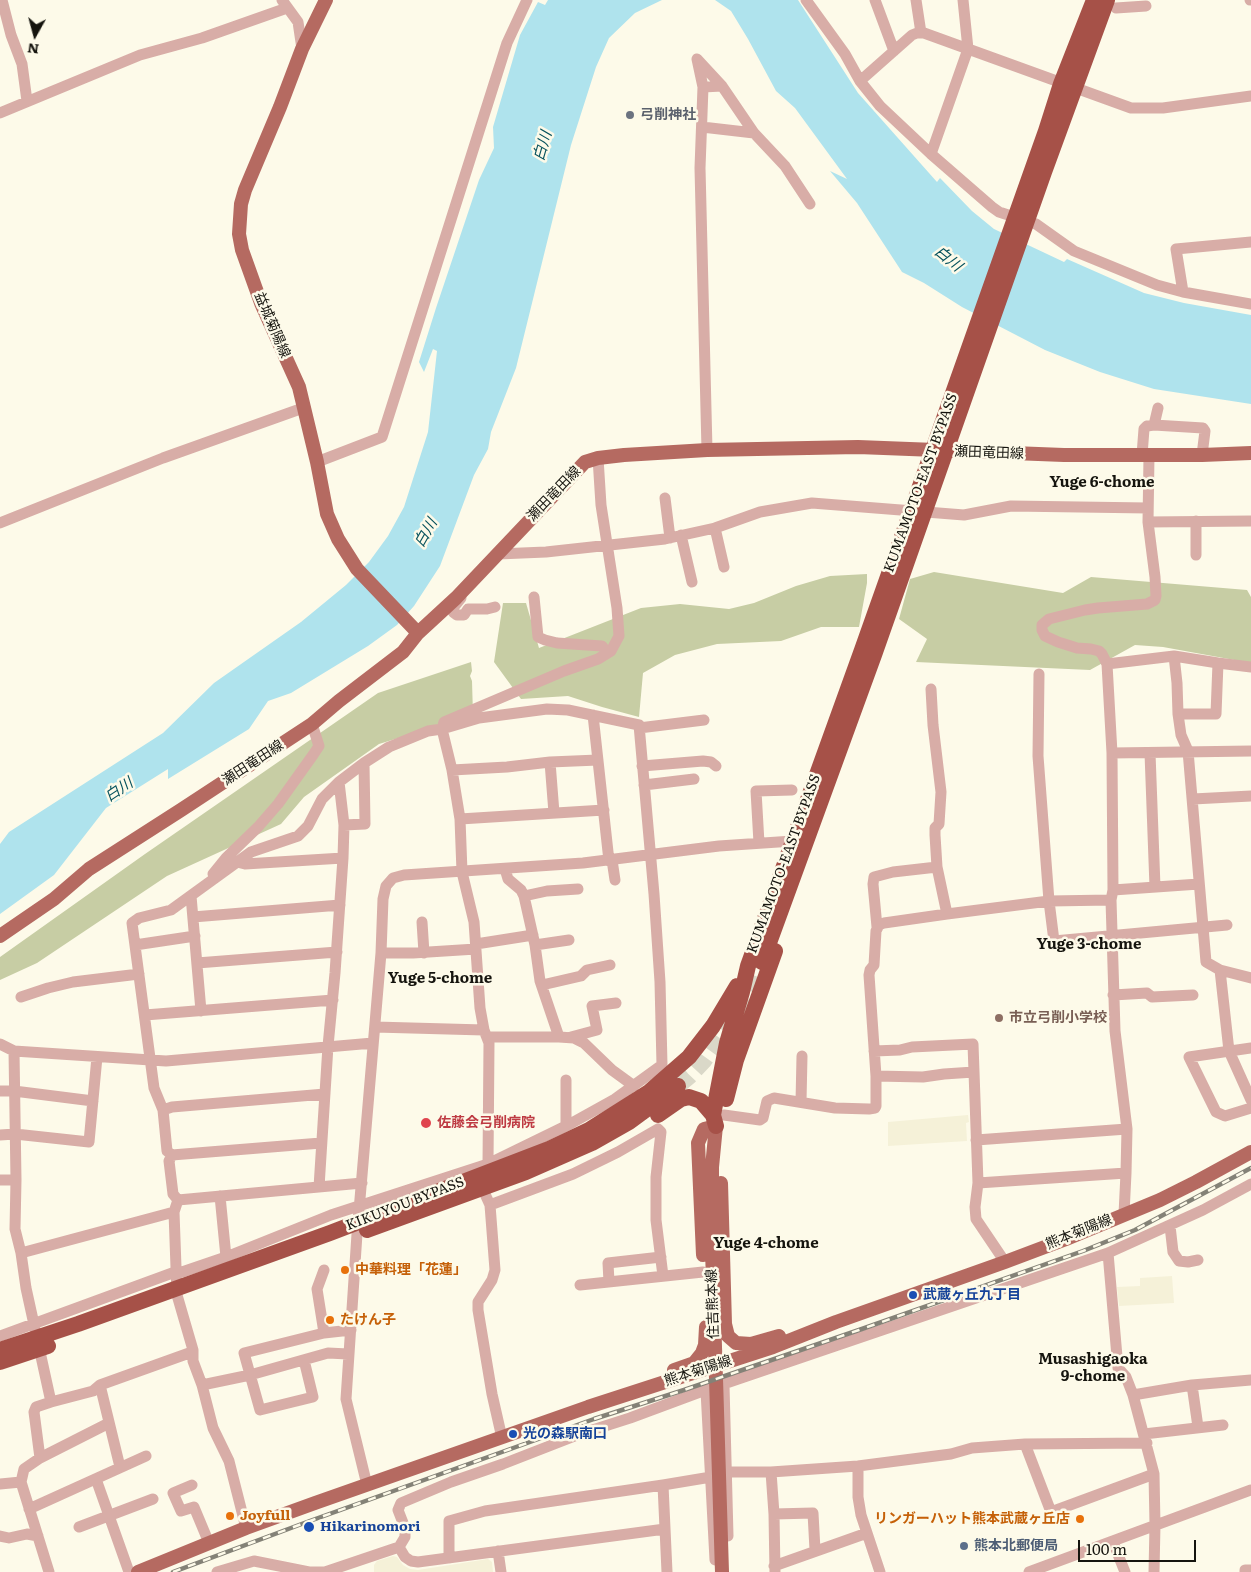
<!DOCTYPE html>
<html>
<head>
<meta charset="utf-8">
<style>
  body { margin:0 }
  #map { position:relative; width:1251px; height:1572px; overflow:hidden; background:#fdfae9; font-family:Literata,serif }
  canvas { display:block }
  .north { position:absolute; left:10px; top:10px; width:50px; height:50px; -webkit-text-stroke:4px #fdfae9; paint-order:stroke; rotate:187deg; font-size:14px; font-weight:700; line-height:20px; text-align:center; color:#15140e }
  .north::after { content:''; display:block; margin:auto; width:18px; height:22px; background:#15140e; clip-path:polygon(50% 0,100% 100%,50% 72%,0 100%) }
  .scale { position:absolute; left:1078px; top:1540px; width:118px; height:22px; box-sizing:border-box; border:2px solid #15140e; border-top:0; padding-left:6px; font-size:15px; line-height:18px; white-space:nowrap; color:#15140e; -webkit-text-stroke:4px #fdfae9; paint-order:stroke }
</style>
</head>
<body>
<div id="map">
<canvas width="1251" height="1572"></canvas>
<div class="north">N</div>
<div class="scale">100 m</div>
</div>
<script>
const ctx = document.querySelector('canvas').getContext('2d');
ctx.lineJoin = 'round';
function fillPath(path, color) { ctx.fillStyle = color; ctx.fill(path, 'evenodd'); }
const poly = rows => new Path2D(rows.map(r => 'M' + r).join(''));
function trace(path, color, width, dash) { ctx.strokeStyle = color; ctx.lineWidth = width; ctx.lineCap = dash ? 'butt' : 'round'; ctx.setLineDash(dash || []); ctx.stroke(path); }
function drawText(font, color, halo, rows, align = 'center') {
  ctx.font = font + ' Literata,"Noto Sans JP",serif'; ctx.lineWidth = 5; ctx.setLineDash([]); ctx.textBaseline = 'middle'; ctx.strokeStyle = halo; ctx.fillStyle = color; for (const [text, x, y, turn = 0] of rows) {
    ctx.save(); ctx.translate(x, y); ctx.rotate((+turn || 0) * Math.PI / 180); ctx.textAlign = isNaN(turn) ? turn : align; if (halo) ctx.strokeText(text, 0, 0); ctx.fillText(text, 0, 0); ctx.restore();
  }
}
fillPath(poly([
  [968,1115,969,1122,966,1123,967,1141,888,1146,888,1122],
  [1172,1276,1174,1303,1119,1306,1117,1287,1140,1286,1140,1278],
  [393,1556,397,1557,403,1565,410,1569,418,1570,488,1559,492,1562,493,1572,374,1572,374,1565,377,1561]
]), '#f5f1d8');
fillPath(poly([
  [934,572,1063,593,1091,577,1247,590,1251,597,1251,663,1163,647,1135,645,1090,670,916,662,927,639,899,619,910,579],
  [867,574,867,583,859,627,821,627,781,641,717,644,675,655,643,673,639,717,602,707,568,696,521,699,494,662,503,603,526,603,539,648,641,608,680,604,729,609,754,603,796,586,830,576],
  [471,662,472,671,470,676,472,681,473,715,379,744,304,797,281,824,167,876,37,963,0,980,0,957,145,854,378,693]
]), '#c7cda4');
fillPath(poly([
  [548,0,662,0,635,13,609,38,596,67,571,145,516,368,491,432,488,449,474,475,440,566,414,606,397,625,368,646,291,693,268,701,249,729,168,779,168,769,106,808,54,875,0,914,0,844,9,832,163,733,214,683,301,622,346,585,369,562,388,536,404,507,428,432,437,351,433,349,424,372,419,362,436,308,479,180,494,148,493,127,520,35,538,2,545,5],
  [715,0,798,0,858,93,937,182,940,178,972,211,994,229,1064,262,1067,259,1144,293,1184,303,1251,315,1251,404,1154,389,1100,372,1045,350,962,307,924,283,902,272,857,203,830,171,847,179,795,108,776,91,748,39,731,11]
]), '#afe3ed');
trace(poly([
  [678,1086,690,1076,704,1061,736,1017,748,995,762,962]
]), '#dad8c8', 16, [16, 8]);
trace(poly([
  [2,0,11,35,22,64,27,101],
  [282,0,298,22,302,49],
  [806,0,845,54,860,81,880,106,931,154,992,207,999,212,1036,224,1074,251,1157,285,1183,292,1176,249,1251,242],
  [875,0,894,51],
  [916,0,921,33],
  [1250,0,1251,0],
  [1116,8,1146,6],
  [860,81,912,35,917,33,924,33,1131,108,1163,108,1251,96],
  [722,86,703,87,697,59,722,86,754,133,785,166,810,204],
  [703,87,700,168,707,450],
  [0,113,140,55,202,38,287,8],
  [702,127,754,133],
  [931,154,968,49,963,0],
  [1183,292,1251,304],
  [1154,425,1158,408],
  [1142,455,1144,429,1147,426,1154,425,1203,428,1205,431,1202,455],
  [317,462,382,437,507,43,527,0],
  [665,498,670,538],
  [1148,522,1251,521],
  [0,523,163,458,303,408],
  [715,528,724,567],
  [681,535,692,582],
  [498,554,546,552,665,539,715,528,760,512,812,503,964,515,1011,506,1148,508],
  [1196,555,1196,521],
  [534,597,538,637,545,640,557,643,602,646,607,653],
  [461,598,453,608,453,612,457,615,464,615,468,609,487,609,495,607],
  [1174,656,1177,683,1178,714,1181,735,1188,751,1206,962,1220,970,1251,978],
  [1107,664,1102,654,1099,651,1091,649,1077,648,1058,642,1045,636,1042,630,1042,625,1049,619,1085,610,1098,608,1147,604,1155,600,1156,596,1155,577,1148,522,1149,456],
  [1039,674,1038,756,1049,901,1054,941,1227,925],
  [931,689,933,725,941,792,939,824,935,828,935,835,937,867,947,914],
  [1178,714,1216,714,1218,663],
  [593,715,609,861],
  [639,728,704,720],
  [1112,753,1251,751],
  [1150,753,1155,887],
  [550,762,554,813],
  [642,766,703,761,711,762,716,766],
  [452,770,507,767,550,762,598,760],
  [644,785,694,779],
  [1193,799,1251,796],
  [460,819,604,810],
  [344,825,365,824,364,763],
  [759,843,756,791,792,790],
  [612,860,615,880],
  [237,862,245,864,343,858],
  [505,869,508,879,521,890,524,896,535,945,540,981,559,1037],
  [213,874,226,858,258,827,278,804,313,755,319,746,312,724],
  [1113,890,1199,884],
  [191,896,201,1011],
  [524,896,547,891,578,889],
  [193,917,340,905],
  [422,922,424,953],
  [877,927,873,884,874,877,893,872,937,867],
  [476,944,533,935],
  [135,945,195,936],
  [535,945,569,940],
  [381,953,413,953,476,949],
  [197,963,337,952],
  [1220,970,1229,1051,1251,1100],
  [542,985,581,976,587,970,610,965],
  [1113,995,1147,993,1152,997,1193,995],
  [21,997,48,988,73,982,139,974],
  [145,1015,333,1000],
  [375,1027,484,1030],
  [488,1037,559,1037,574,1038,584,1043,612,1070,634,1086],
  [571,1037,597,1030,592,1006,616,1003],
  [0,1044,14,1051,166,1061,373,1043],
  [1251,1048,1189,1057,1216,1112,1225,1116,1251,1108],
  [14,1051,16,1180,15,1229,21,1253,26,1288,51,1402,93,1391,100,1385,192,1352],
  [874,1051,900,1050,912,1047,973,1044,978,1183,975,1207,976,1219,1005,1262],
  [876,1076,923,1077,944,1074,974,1072],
  [566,1080,566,1126],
  [0,1091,14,1091,93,1101],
  [801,1102,802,1056],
  [163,1110,172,1107,325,1094],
  [724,1115,760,1120,763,1118,767,1101,774,1098,835,1108,869,1109,875,1108,876,1106,876,1076,869,975,870,970,874,965,876,931,879,925,884,923,947,914,1049,901,1111,900],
  [0,1135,15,1134,89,1142,97,1057],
  [976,1140,1127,1129],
  [172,1155,169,1161,173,1194,178,1200,174,1212,177,1295,193,1350,193,1361,202,1385,213,1428,229,1461,246,1528],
  [172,1155,321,1143],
  [488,1164,489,1043,484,1030,480,1008,474,922,462,872,460,819,452,770,442,729,444,722,564,671,598,659,611,651,619,636,617,608,601,505,598,458],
  [0,1180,16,1180],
  [978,1183,1126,1173],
  [319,1187,328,1046,335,973,343,858,344,825,339,782],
  [485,1194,490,1205,495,1270,492,1280,478,1302,478,1310,492,1394,502,1438],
  [220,1196,226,1257],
  [178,1200,362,1183],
  [490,1205,573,1174,618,1152,658,1129,661,1132,656,1177,656,1220,663,1276],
  [1124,1214,1126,1173,1127,1129,1115,1031,1111,900,1113,890,1112,753,1107,664,1174,656,1218,663,1251,667],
  [1170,1226,1173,1252,1179,1261,1188,1262,1198,1260],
  [21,1253,174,1212],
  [1108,1253,1118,1368,1126,1377,1133,1395,1154,1474,1155,1525,1154,1572],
  [324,1270,317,1289,324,1333],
  [609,1282,608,1263,661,1257],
  [580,1285,703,1272],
  [0,1336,175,1272,182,1272,226,1257,331,1215,488,1164,570,1124,615,1099,662,1065,660,982,654,894,639,725,568,710,547,709,479,718,442,729,428,731,389,747,364,763,339,782,322,799,308,826,298,836,251,852,171,910,139,918,132,923,154,1088,163,1110,167,1151,172,1155],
  [304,1360,313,1397,260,1410,244,1353,324,1333,351,1330],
  [100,1385,120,1467],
  [202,1385,250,1375,328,1353,348,1354],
  [724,1385,728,1536],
  [1192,1385,1198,1427],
  [706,1391,715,1560],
  [1133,1395,1192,1385,1251,1380],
  [1144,1434,1223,1425],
  [1025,1444,1051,1512,1154,1474],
  [40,1458,109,1423],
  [858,1466,858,1497,861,1515,880,1572],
  [771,1472,774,1514,775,1572],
  [96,1479,129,1572],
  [0,1484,21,1482],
  [192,1485,173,1493,181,1511,194,1507,209,1543],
  [367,1485,346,1399,357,1234,381,953,383,899,386,886,393,878,404,875,583,863,719,846,793,841],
  [663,1485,667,1572],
  [29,1509,146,1456],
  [774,1514,813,1513,815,1550],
  [79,1527,153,1499],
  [0,1536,9,1538,27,1534,38,1536],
  [1113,1542,1125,1572],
  [399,1547,405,1557,411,1561,418,1562,665,1529],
  [498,1551,501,1572],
  [449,1558,449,1521,485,1511,663,1485,711,1477,726,1472,771,1472,858,1466,951,1454,972,1448,1025,1444,1147,1443],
  [774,1566,867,1533],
  [49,1572,21,1482,24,1469,40,1458,34,1412,36,1407,51,1402],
  [217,1572,254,1561,309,1572,325,1572,399,1547,405,1537,405,1528,398,1510,401,1503,451,1482,503,1464,580,1434,630,1418,700,1392,1108,1253,1203,1210,1251,1184],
  [1029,1572,1251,1490],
  [1245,1572,1245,1570,1251,1570]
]), '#d8ada7', 11);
trace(poly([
  [326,0,302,49,280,107,245,190,241,204,239,234,242,250,261,303,299,387,317,462,327,514,338,539,357,569,418,633],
  [0,936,54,899,89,869,181,810,312,724,339,701,403,652,418,633,456,598,585,462,598,458,624,455,707,450,858,447,1064,455,1202,455,1251,453],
  [716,1126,712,1167,712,1250,722,1572],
  [721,1183,725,1324,728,1336,736,1343,751,1344,779,1336],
  [703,1255,698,1143,704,1129,716,1126],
  [674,1370,694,1363,702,1353,705,1345,706,1327],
  [138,1572,246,1528,315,1503,588,1407,773,1347,836,1322,1005,1262,1066,1239,1160,1200,1196,1182,1251,1152]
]), '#b56a61', 14);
trace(poly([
  [762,962,874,655,1044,172,1107,0],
  [726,1099,736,1060,775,951],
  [658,1115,681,1099,689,1097,701,1101,713,1115],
  [716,1126,713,1115,727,1043,742,992,748,966,862,650,1046,131,1061,84,1094,0],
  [367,1230,526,1172,592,1143,629,1122,678,1086],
  [0,1350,78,1324,330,1233,549,1149,589,1130,649,1092,689,1057,713,1026,737,986],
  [0,1362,48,1346]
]), '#a65148', 16);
const rail = poly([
  [173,1572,307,1522,594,1419,684,1390,859,1330,1083,1251,1135,1230,1251,1168]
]);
trace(rail, '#848277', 4.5);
trace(rail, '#fdfae9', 2.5, [8]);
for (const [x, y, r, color] of [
  [630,115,5,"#6b7280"],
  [999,1018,5,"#8d6e63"],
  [426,1123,6,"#e0444e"],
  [345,1270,5,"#e8710a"],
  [913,1295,5,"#1a4fb4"],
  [330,1320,5,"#e8710a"],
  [513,1434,5,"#1a4fb4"],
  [230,1516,5,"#e8710a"],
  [1080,1519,5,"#e8710a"],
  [309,1527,6,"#1a4fb4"],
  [964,1546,5,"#5c6f8a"]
]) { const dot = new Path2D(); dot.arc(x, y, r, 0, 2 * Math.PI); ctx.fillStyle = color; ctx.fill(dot); trace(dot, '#fdfae9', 2); }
drawText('bold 14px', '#5b616d', '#fdfae9', [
  ["弓削神社",640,115]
], 'left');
drawText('14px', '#15140e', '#fdfae9', [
  ["益城菊陽線",272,325,67],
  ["瀬田竜田線",989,453,2],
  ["KUMAMOTO-EAST BYPASS",921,483,-70],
  ["瀬田竜田線",554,494,-46],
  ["瀬田竜田線",253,763,-33],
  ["KUMAMOTO-EAST BYPASS",784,864,-70],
  ["KIKUYOU BYPASS",405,1204,-21],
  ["熊本菊陽線",1079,1232,-22],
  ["住吉熊本線",713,1304,-92],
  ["熊本菊陽線",698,1371,-18]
]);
drawText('bold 14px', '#785e54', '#fdfae9', [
  ["市立弓削小学校",1009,1018]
], 'left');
drawText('bold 14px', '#be3a42', '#fdfae9', [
  ["佐藤会弓削病院",437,1123]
], 'left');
drawText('bold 14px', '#c56008', '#fdfae9', [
  ["中華料理「花蓮」",355,1270],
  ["たけん子",340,1320],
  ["Joyfull",240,1516],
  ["リンガーハット熊本武蔵ヶ丘店",1070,1519,"right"]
], 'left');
drawText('bold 14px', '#164399', '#fdfae9', [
  ["武蔵ヶ丘九丁目",923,1295],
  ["光の森駅南口",523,1434],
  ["Hikarinomori",320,1527]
], 'left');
drawText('bold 14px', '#4e5e75', '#fdfae9', [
  ["熊本北郵便局",974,1546]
], 'left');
drawText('italic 15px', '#06525d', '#fdfae9', [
  ["白川",543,146,-74],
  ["白川",948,259,39],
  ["白川",426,533,-60],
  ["白川",119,790,-34]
]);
drawText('bold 15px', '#15140e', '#fdfae9', [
  ["Yuge 6-chome",1102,483],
  ["Yuge 3-chome",1089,945],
  ["Yuge 5-chome",440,979],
  ["Yuge 4-chome",766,1244],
  ["Musashigaoka",1093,1360],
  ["9-chome",1093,1377]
]);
</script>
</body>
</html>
